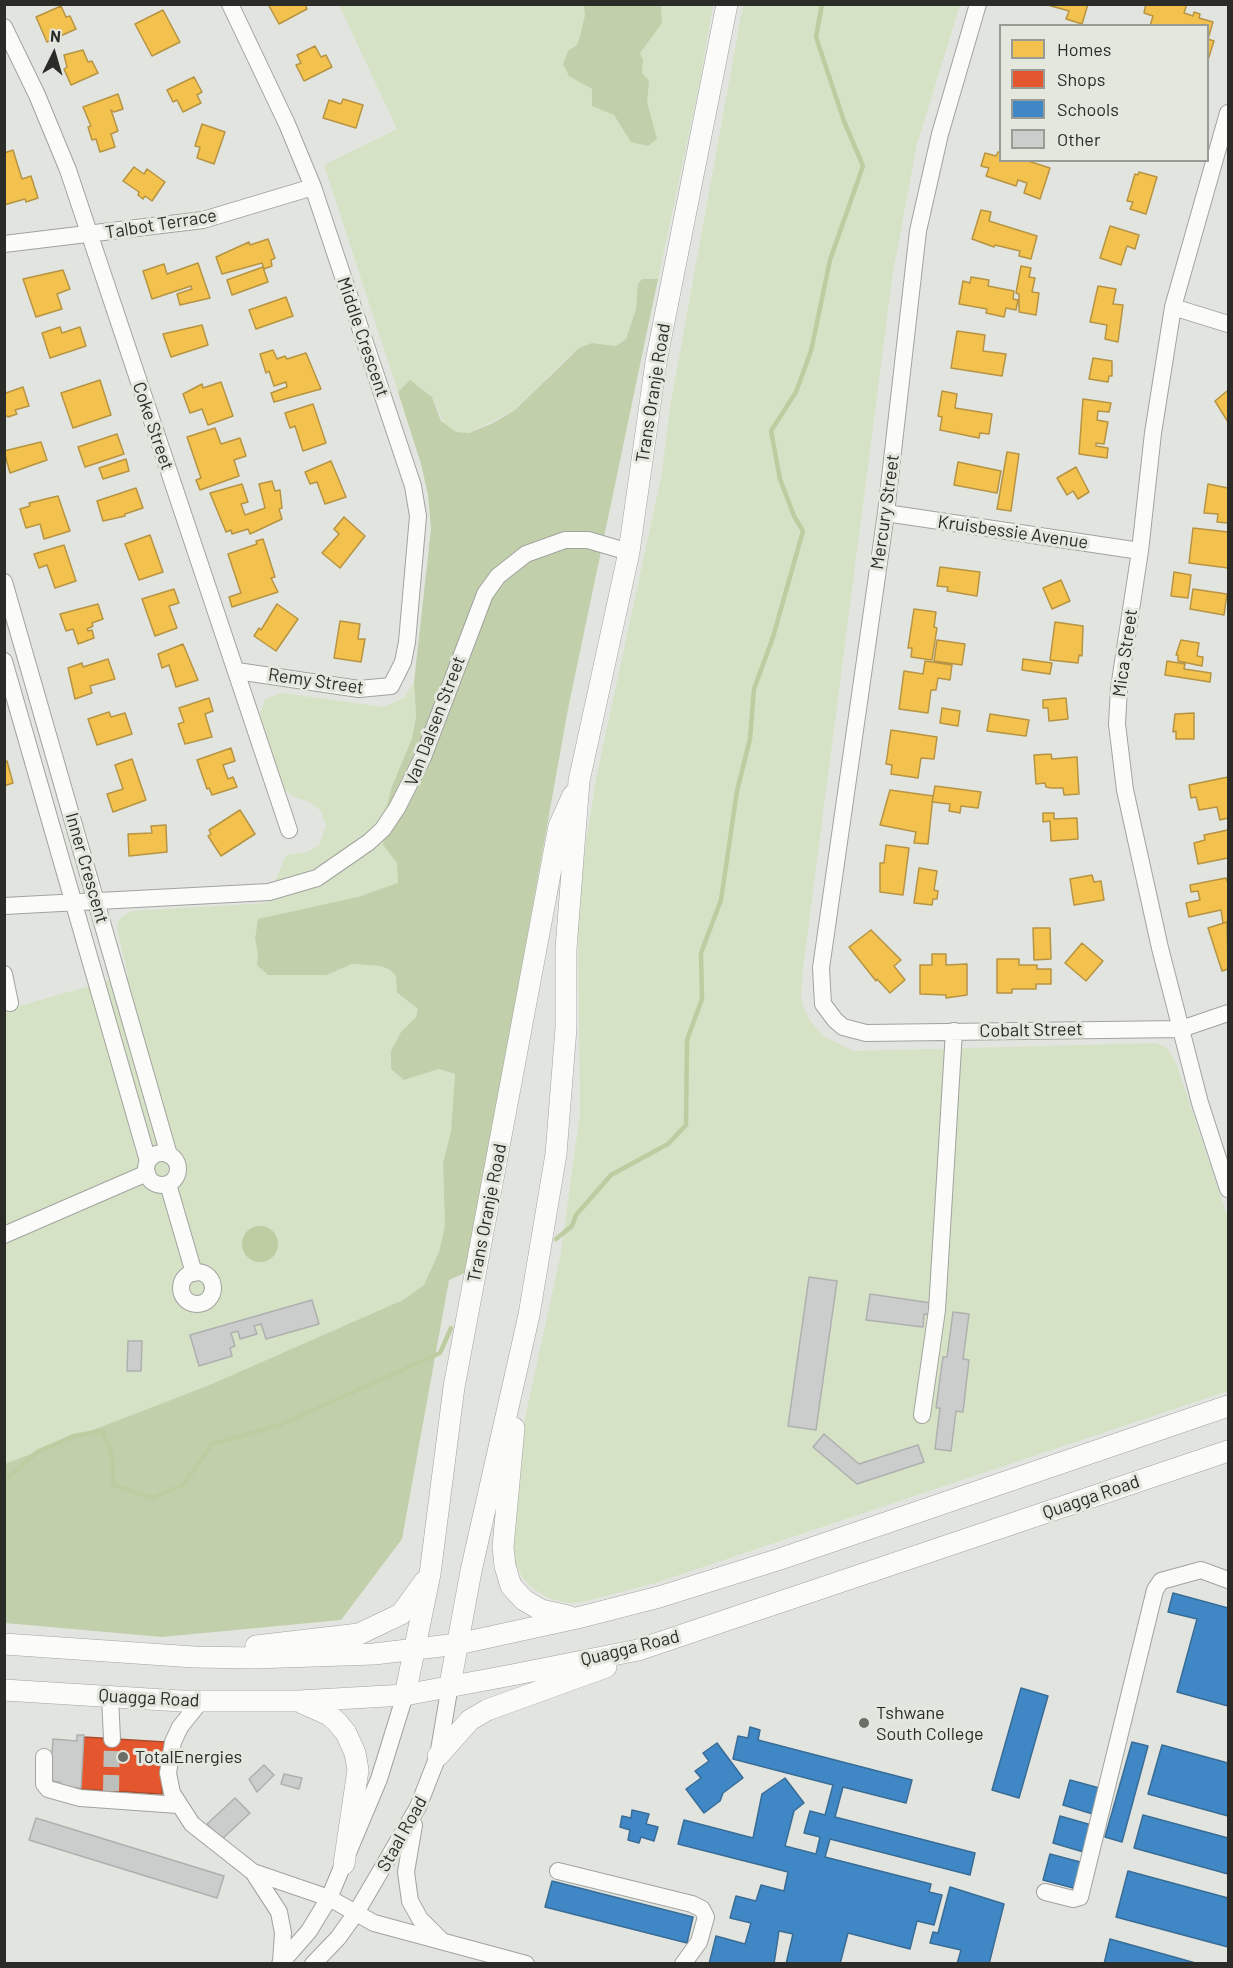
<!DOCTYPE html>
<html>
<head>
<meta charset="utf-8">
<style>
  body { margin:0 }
  #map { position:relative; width:1233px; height:1968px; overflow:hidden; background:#e2e5df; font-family:Barlow,sans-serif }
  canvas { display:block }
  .frame { position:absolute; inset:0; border:6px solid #2b2c28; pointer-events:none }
  .legend { position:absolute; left:999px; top:24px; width:210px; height:138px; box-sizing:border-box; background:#e3e7dd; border:2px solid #999c95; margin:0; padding:8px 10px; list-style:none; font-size:18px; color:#2b2c28 }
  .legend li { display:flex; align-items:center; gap:12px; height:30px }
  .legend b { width:30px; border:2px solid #999c95 }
  .north { position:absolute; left:24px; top:24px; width:60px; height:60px; -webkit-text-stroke:4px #e3e7dd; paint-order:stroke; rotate:5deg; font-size:16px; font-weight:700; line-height:24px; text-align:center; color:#2b2c28 }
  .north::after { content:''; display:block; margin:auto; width:21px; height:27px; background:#2b2c28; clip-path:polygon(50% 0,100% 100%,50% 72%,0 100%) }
</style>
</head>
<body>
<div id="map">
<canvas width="1233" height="1968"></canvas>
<div class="frame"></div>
<ul class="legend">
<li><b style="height:16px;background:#f2c14e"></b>Homes</li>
<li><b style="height:16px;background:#e4572e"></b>Shops</li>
<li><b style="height:16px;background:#3f88c5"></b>Schools</li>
<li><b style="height:16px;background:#cacdcc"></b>Other</li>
</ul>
<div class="north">N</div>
</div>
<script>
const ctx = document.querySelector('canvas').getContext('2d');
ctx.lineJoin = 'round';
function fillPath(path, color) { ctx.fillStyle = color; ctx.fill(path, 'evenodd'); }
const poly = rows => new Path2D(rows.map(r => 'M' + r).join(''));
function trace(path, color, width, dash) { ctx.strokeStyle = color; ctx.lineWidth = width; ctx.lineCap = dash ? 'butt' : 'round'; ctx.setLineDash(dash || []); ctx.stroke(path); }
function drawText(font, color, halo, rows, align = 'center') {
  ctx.font = font + ' Barlow,sans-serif'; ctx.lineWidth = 6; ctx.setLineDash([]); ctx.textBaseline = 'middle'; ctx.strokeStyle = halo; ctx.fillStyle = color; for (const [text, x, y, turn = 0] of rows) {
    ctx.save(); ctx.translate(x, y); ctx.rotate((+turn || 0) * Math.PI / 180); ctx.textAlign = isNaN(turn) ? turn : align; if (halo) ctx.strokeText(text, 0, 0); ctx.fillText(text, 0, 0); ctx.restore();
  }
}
fillPath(poly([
  [339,5,713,5,700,81,658,279,642,279,638,284,636,309,626,339,616,346,592,343,569,356,515,410,469,433,456,432,445,426,432,397,410,381,398,392,324,165,397,129],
  [743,5,960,5,917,144,893,272,803,969,801,996,804,1008,809,1019,823,1036,853,1051,1156,1043,1167,1048,1176,1063,1228,1218,1228,1391,655,1583,583,1602,568,1603,548,1598,530,1586,523,1578,512,1558,523,1427,560,1258,580,1114,578,922,583,860,597,774,662,473,670,407],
  [414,682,416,717,412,738,391,789,383,845,397,863,398,884,358,897,255,939,258,954,257,965,298,974,327,975,352,964,381,966,389,970,397,976,397,994,418,1009,416,1017,401,1032,391,1051,391,1069,404,1080,439,1069,455,1074,451,1131,443,1163,445,1225,439,1252,424,1285,403,1300,207,1386,5,1465,5,1010,128,975,117,930,118,922,123,916,133,911,266,903,286,855,307,852,319,845,326,825,321,811,310,802,292,796,282,786,260,714,265,699,283,693,383,707,404,698]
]), '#d6e2c5');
fillPath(poly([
  [584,5,661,5,662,23,640,53,643,60,642,73,649,81,647,102,657,139,648,146,631,142,614,115,592,106,592,89,569,76,563,64,568,51,577,45,580,37,585,15],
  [642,279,658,279,568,709,467,1272,449,1280,402,1539,341,1620,162,1637,5,1623,5,1464,207,1386,403,1300,424,1285,439,1252,445,1225,443,1163,451,1131,455,1074,439,1069,404,1080,391,1069,391,1051,401,1032,416,1017,418,1009,397,993,396,976,390,970,381,966,352,964,327,975,268,975,257,965,258,954,255,939,258,919,358,897,398,883,397,863,383,845,386,810,391,789,412,738,416,717,414,682,431,529,428,495,421,464,398,392,410,380,432,397,441,421,456,432,469,433,493,423,515,410,579,348,592,343,616,346,626,339,636,309,638,284]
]), '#c2cfab');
fillPath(poly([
  '242 1244a18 18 0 1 1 36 0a18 18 0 1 1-36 0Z'
]), '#bdcda1');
const homes = poly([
  [268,4,305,4,307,9,279,24,268,4],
  [1044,4,1088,4,1082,24,1066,19,1069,11,1044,4],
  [1146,4,1187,4,1184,13,1193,16,1194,12,1200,14,1199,18,1213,22,1208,39,1214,41,1208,60,1208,26,1150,26,1153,16,1144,13,1146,4],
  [61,6,66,17,70,16,76,29,47,42,36,17,61,6],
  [163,10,180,42,152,56,135,24,163,10],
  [315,46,321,57,326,55,332,67,304,81,296,65,301,63,297,55,315,46],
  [83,50,88,62,92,61,98,73,71,85,64,69,67,67,64,55,83,50],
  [194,77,202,92,197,95,201,103,183,112,177,100,173,102,167,90,194,77],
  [118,94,123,109,114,112,111,110,118,131,111,134,115,147,100,152,96,139,92,140,88,127,91,126,83,107,118,94],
  [343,99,363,105,356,128,323,118,329,100,341,104,343,99],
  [202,124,225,132,214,164,197,158,200,147,195,146,202,124],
  [13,150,22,179,31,176,38,198,26,202,25,199,4,205,4,153,13,150],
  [998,152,1000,152,1000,160,1025,160,1050,168,1040,199,1024,193,1027,183,1018,180,1016,186,986,176,989,168,981,166,985,153,996,156,998,152],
  [134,167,144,174,147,169,165,182,152,201,145,196,143,199,138,195,139,192,123,181,134,167],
  [1139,172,1157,177,1146,214,1130,209,1133,202,1127,201,1135,174,1138,175,1139,172],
  [981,210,991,212,989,221,1037,236,1031,259,1019,256,1020,251,995,245,994,247,972,239,981,210],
  [1110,226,1139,235,1135,249,1127,246,1121,265,1100,258,1110,226],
  [268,239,275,258,271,260,272,266,264,269,262,263,222,274,216,257,249,242,250,245,268,239],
  [198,263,210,298,180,305,177,294,192,289,191,286,152,299,143,271,164,264,167,274,198,263],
  [1021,266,1031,268,1029,277,1035,278,1032,292,1039,293,1036,315,1019,312,1019,294,1016,293,1021,266],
  [263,267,268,282,232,295,227,280,263,267],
  [63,270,70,289,57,294,62,309,36,317,23,279,63,270],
  [971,277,989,280,988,286,1014,291,1013,299,1018,300,1016,310,1006,308,1004,317,986,313,987,309,959,304,963,281,970,283,971,277],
  [1098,286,1116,289,1113,304,1123,305,1118,342,1105,339,1107,325,1090,322,1098,286],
  [286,297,293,316,256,329,249,310,286,297],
  [202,325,208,345,171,357,163,334,202,325],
  [60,327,62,333,80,327,86,346,50,358,42,333,60,327],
  [957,331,985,335,983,351,1006,354,1002,376,951,368,957,331],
  [273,350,277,359,285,356,287,359,306,353,321,389,274,402,271,393,287,387,286,382,274,386,269,371,266,373,260,354,273,350],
  [1093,358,1112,361,1112,376,1109,376,1108,382,1089,379,1093,358],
  [100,380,111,415,73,428,61,393,100,380],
  [221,382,233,416,208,425,202,409,190,413,183,394,202,384,203,388,221,382],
  [23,387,29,406,15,410,17,414,8,417,4,414,4,388,6,393,23,387],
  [942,391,957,394,955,408,992,414,989,434,980,433,979,438,940,430,942,417,938,416,942,391],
  [1227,391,1228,393,1228,422,1215,401,1227,391],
  [1083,399,1111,403,1109,412,1098,411,1097,420,1108,422,1104,444,1096,443,1096,446,1108,448,1107,458,1079,454,1083,399],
  [313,404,326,443,303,451,295,426,290,428,285,413,313,404],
  [215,428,221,444,240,438,246,456,234,460,239,476,200,490,196,480,201,478,187,437,215,428],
  [117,434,124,454,85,467,78,447,117,434],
  [41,442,47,460,10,473,4,451,41,442],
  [1007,452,1019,454,1011,511,997,509,1007,452],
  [126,459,129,471,103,479,99,468,126,459],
  [331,461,346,497,325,504,317,482,310,484,305,472,331,461],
  [958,462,1001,471,997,493,954,485,958,462],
  [1076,467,1089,492,1078,499,1073,491,1067,495,1057,478,1076,467],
  [272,481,275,491,280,490,282,508,279,509,282,519,250,534,248,529,232,534,231,530,226,532,210,493,242,484,248,502,241,504,245,515,265,508,259,484,272,481],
  [1208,484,1228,488,1228,523,1217,522,1218,514,1204,513,1208,484],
  [136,488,143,508,125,514,125,516,103,521,97,501,136,488],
  [58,496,70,531,44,539,40,524,26,528,20,509,30,506,29,503,58,496],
  [344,517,365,536,340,568,322,553,339,534,334,529,344,517],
  [1193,528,1228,532,1228,568,1189,563,1193,528],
  [150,535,163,572,139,580,125,544,150,535],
  [263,539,275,577,271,578,278,592,232,607,229,597,241,593,228,554,257,544,256,541,263,539],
  [64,545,76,581,55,588,47,565,39,568,34,554,64,545],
  [940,567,980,572,977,596,947,591,948,587,937,586,940,567],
  [1174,572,1191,575,1188,598,1171,596,1174,572],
  [1061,580,1070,601,1052,609,1043,588,1061,580],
  [174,589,179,603,169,606,177,628,155,636,142,599,174,589],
  [1193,589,1227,594,1224,615,1190,609,1193,589],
  [98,604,103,619,92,623,93,626,87,629,88,631,92,630,94,638,78,644,73,629,66,631,60,614,98,604],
  [277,604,298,619,276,651,254,636,259,628,261,630,277,604],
  [914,609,936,612,934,627,937,628,932,660,911,657,912,648,908,648,914,609],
  [340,621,360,624,358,639,365,639,361,662,334,658,340,621],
  [1055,622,1083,626,1082,656,1079,655,1078,663,1050,660,1055,622],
  [937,640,965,644,962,665,934,661,937,640],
  [1181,640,1199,643,1197,656,1203,657,1202,666,1178,661,1178,655,1176,655,1181,640],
  [183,644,198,680,176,687,169,665,162,668,158,654,183,644],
  [108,659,115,679,90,686,92,693,75,699,68,668,82,663,83,667,108,659],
  [1023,659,1052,663,1050,674,1022,670,1023,659],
  [925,661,952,665,950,680,938,678,936,690,931,690,928,713,899,709,904,671,923,674,925,661],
  [1167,661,1185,664,1184,669,1211,673,1210,682,1165,675,1167,661],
  [209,698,213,711,205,714,212,737,185,744,178,724,184,722,179,708,209,698],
  [1066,698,1068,719,1049,721,1048,708,1043,708,1043,700,1066,698],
  [942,708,960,711,958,726,940,723,942,708],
  [109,712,111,717,125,713,132,734,97,745,88,719,109,712],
  [1194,713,1194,739,1176,739,1176,731,1173,732,1175,714,1194,713],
  [990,714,1029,720,1026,736,987,731,990,714],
  [891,730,937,737,934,759,921,758,918,778,891,774,892,765,886,764,891,730],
  [231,748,235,761,223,765,228,779,233,777,237,787,212,795,209,788,207,789,197,760,231,748],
  [1051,754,1052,759,1077,757,1079,794,1064,795,1063,788,1051,788,1046,787,1045,783,1036,784,1034,755,1051,754],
  [132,759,146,800,113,812,107,794,123,789,115,765,132,759],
  [7,761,13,783,4,786,4,762,7,761],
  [1228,777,1228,818,1220,820,1217,807,1199,810,1196,797,1191,798,1189,785,1228,777],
  [935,786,981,792,978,808,961,806,960,813,949,811,950,804,932,802,935,786],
  [890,790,933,796,928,844,914,843,916,832,880,825,890,790],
  [240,810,255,834,221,856,208,836,211,834,209,830,240,810],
  [1043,813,1054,813,1054,819,1077,818,1078,839,1051,841,1050,821,1043,822,1043,813],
  [166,825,167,852,129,856,128,834,152,833,151,826,166,825],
  [1228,830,1228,858,1198,864,1194,843,1205,840,1204,835,1228,830],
  [886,845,909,848,903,895,880,892,880,863,884,863,886,845],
  [919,868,937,871,934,890,938,891,937,899,933,899,932,905,914,903,919,868],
  [1092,875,1094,882,1101,881,1104,900,1074,905,1070,879,1092,875],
  [1226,878,1228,883,1228,922,1223,923,1221,910,1189,917,1186,903,1200,900,1198,891,1191,892,1190,885,1226,878],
  [1227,922,1228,969,1222,971,1208,928,1227,922],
  [1033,928,1050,928,1051,959,1034,960,1033,928],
  [871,930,901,960,894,966,905,980,890,993,877,979,876,981,849,947,871,930],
  [1082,943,1103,961,1086,981,1065,963,1082,943],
  [932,954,946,954,946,965,967,964,967,995,946,998,946,995,920,994,920,965,932,965,932,954],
  [997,959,1019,959,1019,965,1037,965,1037,969,1051,969,1051,984,1036,984,1036,989,1012,989,1012,993,997,993,997,959]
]);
fillPath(homes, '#f2c14e');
trace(homes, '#b69443', 1.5);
const shops = poly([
  [84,1737,165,1742,162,1794,80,1789,84,1737]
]);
fillPath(shops, '#e4572e');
trace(shops, '#ac4a2c', 1.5);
const schools = poly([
  [1173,1593,1228,1608,1228,1706,1177,1692,1197,1619,1168,1612,1173,1593],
  [1021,1688,1048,1696,1019,1798,992,1790,1021,1688],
  [750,1727,760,1730,758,1740,912,1780,906,1803,843,1787,835,1817,975,1853,970,1875,830,1839,825,1857,931,1884,929,1892,942,1895,934,1925,917,1921,910,1949,848,1933,840,1964,786,1964,793,1934,779,1931,774,1964,709,1964,716,1936,745,1944,751,1923,730,1918,736,1896,756,1901,761,1885,784,1891,788,1872,678,1844,684,1820,753,1838,762,1794,785,1778,804,1803,794,1811,785,1846,816,1854,820,1837,804,1833,810,1811,825,1815,833,1785,733,1759,738,1736,748,1738,750,1727],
  [1132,1742,1148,1746,1122,1842,1105,1837,1132,1742],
  [717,1743,743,1778,723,1793,720,1801,704,1813,686,1789,701,1778,695,1771,709,1761,703,1753,717,1743],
  [1162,1745,1228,1763,1228,1816,1148,1794,1162,1745],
  [1070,1780,1103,1789,1096,1815,1063,1805,1070,1780],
  [632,1810,649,1814,646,1824,658,1827,654,1841,641,1837,639,1843,628,1840,630,1830,620,1827,622,1816,631,1818,632,1810],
  [1143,1815,1228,1838,1228,1874,1134,1848,1143,1815],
  [1060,1816,1095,1826,1087,1853,1053,1843,1060,1816],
  [1050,1854,1084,1863,1077,1889,1043,1880,1050,1854],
  [1128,1871,1228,1898,1228,1947,1116,1917,1128,1871],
  [552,1881,693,1917,687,1943,545,1907,552,1881],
  [950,1887,1004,1904,989,1964,957,1964,961,1950,930,1943,933,1932,938,1933,950,1887],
  [1110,1939,1199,1964,1104,1964,1110,1939]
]);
fillPath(schools, '#3f88c5');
trace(schools, '#396c96', 1.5);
trace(poly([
  [556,1239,572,1226,576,1215,611,1175,668,1144,686,1125,687,1040,702,999,701,953,721,900,737,791,750,739,754,689,773,637,803,531,794,516,780,479,771,431,796,392,811,351,830,260,863,166,844,121,816,37,822,4],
  [4,1481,37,1452,74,1436,102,1431,112,1454,113,1485,152,1498,183,1485,212,1444,280,1425,440,1353,451,1328]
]), '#bdcda1', 4.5);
const building = poly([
  [809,1277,837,1281,816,1430,788,1426,809,1277],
  [870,1294,931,1303,930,1315,924,1314,923,1327,866,1320,870,1294],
  [312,1300,319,1324,266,1339,261,1324,254,1326,257,1334,240,1339,238,1331,231,1333,235,1346,230,1348,232,1356,199,1366,190,1335,312,1300],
  [953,1312,969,1314,963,1359,969,1360,963,1412,956,1411,951,1451,935,1449,940,1408,936,1408,943,1357,947,1357,953,1312],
  [128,1341,142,1341,141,1371,127,1371,128,1341],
  [824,1434,859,1464,918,1445,924,1462,857,1484,813,1447,824,1434],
  [77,1735,84,1735,81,1788,63,1787,60,1782,50,1781,53,1739,77,1741,77,1735],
  [264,1765,274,1775,257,1792,249,1779,264,1765],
  [284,1774,302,1778,299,1789,281,1784,284,1774],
  [235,1798,250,1813,221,1840,207,1824,235,1798],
  [36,1818,224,1876,217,1898,29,1840,36,1818]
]);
fillPath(building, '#cacdcc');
trace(building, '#aeb0af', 1.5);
trace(poly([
  [111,1791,112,1739]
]), '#bdc0ba', 16, [16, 8]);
const minor = poly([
  [230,4,287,124,313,187,413,486,418,516,407,642,403,662,391,686,359,689,237,671],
  [978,4,940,134,918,231,886,513,821,968,823,1004,835,1020,843,1027,866,1033,1181,1029,1228,1013],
  [4,27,37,95,68,170,289,830],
  [1228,113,1173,307,1153,433,1140,551,1119,688,1117,724,1125,790,1160,948,1200,1103,1228,1189],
  [4,244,203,220,313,187],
  [1173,307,1228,324],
  [886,513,1140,551],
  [4,582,169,1155],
  [4,661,148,1161],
  [4,906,269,892,317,878,369,842,383,829,397,808,423,757,485,594,498,576,526,554,565,540,588,540,629,552],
  [4,974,10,1003],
  '146 1169a16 16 0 1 1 32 0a16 16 0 1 1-32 0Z',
  [168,1184,194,1273],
  [4,1235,147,1173],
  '181 1288a16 16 0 1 1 32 0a16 16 0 1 1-32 0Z',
  [922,1415,937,1310,954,1031],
  [110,1697,112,1739],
  [200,1702,180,1727,173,1742,168,1773,172,1793,192,1824,253,1872,329,1898,374,1923,526,1964],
  [44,1757,44,1784,48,1789,80,1798,178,1805],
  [414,1825,406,1872,410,1901,420,1919,441,1940],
  [558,1871,692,1904,702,1909,706,1917,699,1942,683,1964],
  [253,1872,279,1912,283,1933,281,1962],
  [1045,1892,1073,1899,1080,1897,1155,1590,1161,1581,1201,1570,1228,1580],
  [280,1964,309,1931,329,1898,379,1779,405,1695],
  [313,1964,338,1938,356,1913,418,1807,438,1756,450,1685]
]);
const major = poly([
  [514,1428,503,1547,505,1566,511,1586,524,1600,541,1610,568,1616],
  [4,1644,194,1657,254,1658,374,1654,458,1644,577,1618,659,1597,780,1559,1228,1406],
  [256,1646,359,1634,401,1614,425,1581],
  [450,1685,471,1571,529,1315,556,1154,566,1028,566,949,579,781,629,552,656,362,727,4],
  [4,1690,181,1701,299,1701,405,1695,512,1675,638,1650,1228,1451],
  [405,1695,430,1574,454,1387,559,826,573,795],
  [302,1703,329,1715,337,1722,346,1733,355,1753,358,1770,344,1864],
  [438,1756,470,1720,487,1710,606,1667]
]);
trace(minor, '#a1a39e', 18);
trace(major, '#a1a39e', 22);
trace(minor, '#fbfbfa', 16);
trace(major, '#fbfbfa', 21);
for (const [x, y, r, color] of [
  [864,1723,6,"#6b6d68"],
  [123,1757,6,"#6b6d68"]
]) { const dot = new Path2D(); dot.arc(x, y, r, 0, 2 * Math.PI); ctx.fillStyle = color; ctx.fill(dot); trace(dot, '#e3e7dd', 2); }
drawText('18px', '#2b2c28', '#e3e7dd', [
  ["Talbot Terrace",161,224,-9],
  ["Middle Crescent",363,337,71],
  ["Trans Oranje Road",653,393,-81],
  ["Coke Street",153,426,71],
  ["Mercury Street",885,512,-82],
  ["Kruisbessie Avenue",1013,532,8],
  ["Mica Street",1125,653,-82],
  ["Remy Street",316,681,8],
  ["Van Dalsen Street",435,721,-69],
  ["Inner Crescent",87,868,74],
  ["Cobalt Street",1031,1030,-1],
  ["Trans Oranje Road",487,1213,-79],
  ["Quagga Road",1091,1497,-19],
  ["Quagga Road",630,1648,-14],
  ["Quagga Road",149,1698,3],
  ["Staal Road",402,1834,-61]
]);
drawText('18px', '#2b2c28', '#e3e7dd', [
  ["Tshwane",876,1713],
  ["South College",876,1734],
  ["TotalEnergies",135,1757]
], 'left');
</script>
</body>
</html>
